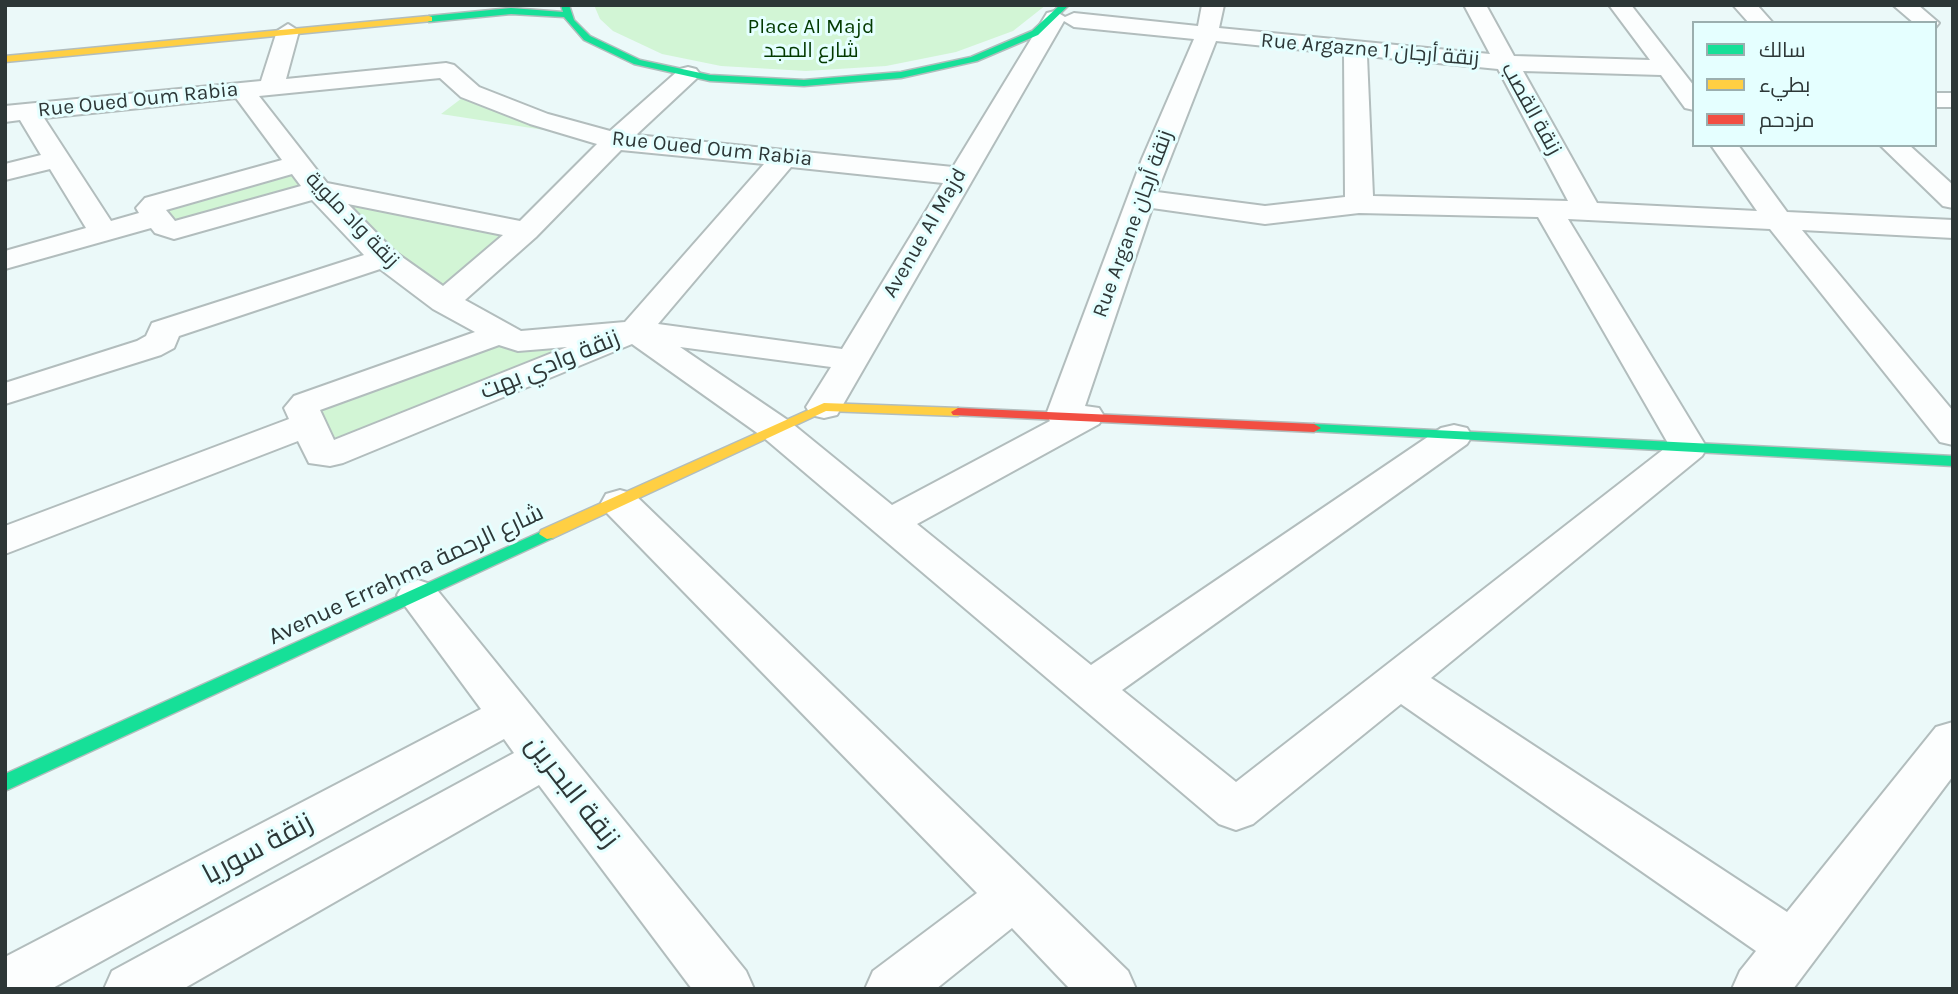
<!DOCTYPE html>
<html>
<head>
<meta charset="utf-8">
<style>
  body { margin:0 }
  #map { position:relative; width:1958px; height:994px; overflow:hidden; background:#ebf9f9; font-family:Karla,Cairo,sans-serif }
  canvas { display:block }
  .frame { position:absolute; inset:0; border:7px solid #2d3737; pointer-events:none }
  .legend { position:absolute; left:1692px; top:21px; width:245px; height:126px; box-sizing:border-box; background:#e5ffff; border:2px solid #9bafaf; margin:0; padding:9px 12px; list-style:none; font-size:21px; color:#2d3737 }
  .legend li { display:flex; align-items:center; gap:14px; height:35px }
  .legend b { width:35px; border:2px solid #9bafaf }
</style>
</head>
<body>
<div id="map">
<canvas width="1958" height="994"></canvas>
<div class="frame"></div>
<ul class="legend">
<li><b style="height:9px;background:#16e098"></b>سالك</li>
<li><b style="height:9px;background:#ffcf43"></b>بطيء</li>
<li><b style="height:9px;background:#f24e42"></b>مزدحم</li>
</ul>
</div>
<script>
const ctx = document.querySelector('canvas').getContext('2d');
ctx.lineJoin = 'round';
function fillPath(path, color) { ctx.fillStyle = color; ctx.fill(path, 'evenodd'); }
const poly = rows => new Path2D(rows.map(r => 'M' + r).join(''));
function trace(path, color, width, dash) { ctx.strokeStyle = color; ctx.lineWidth = width; ctx.lineCap = dash ? 'butt' : 'round'; ctx.setLineDash(dash || []); ctx.stroke(path); }
function drawText(font, color, halo, rows, align = 'center') {
  ctx.font = font + ' Karla,Cairo,sans-serif'; ctx.lineWidth = 6; ctx.setLineDash([]); ctx.textBaseline = 'middle'; ctx.strokeStyle = halo; ctx.fillStyle = color; for (const [text, x, y, turn = 0] of rows) {
    ctx.save(); ctx.translate(x, y); ctx.rotate((+turn || 0) * Math.PI / 180); ctx.textAlign = isNaN(turn) ? turn : align; if (halo) ctx.strokeText(text, 0, 0); ctx.fillText(text, 0, 0); ctx.restore();
  }
}
fillPath(poly([
  [594,5,1046,5,1013,31,956,52,886,66,806,71,721,66,662,54,613,31,600,19],
  [470,92,615,141,441,114],
  [298,164,318,190,511,235,444,302,318,190,165,227,150,208],
  [635,331,324,453,312,404,506,339]
]), '#d2f5d5');
const street = poly([
  [1202,5,1224,5,1219,28,1490,54,1464,5,1486,5,1514,56,1650,60,1609,5,1631,5,1694,86,1694,110,1685,108,1661,75,1523,71,1597,203,1757,211,1711,145,1738,145,1787,212,1953,220,1953,238,1802,230,1953,411,1953,445,1940,442,1770,229,1568,219,1707,448,1702,456,1431,678,1787,912,1936,727,1953,722,1953,776,1793,989,1732,989,1740,971,1756,951,1401,704,1253,824,1236,830,1219,824,763,437,632,344,343,463,330,466,309,463,298,441,5,554,5,526,289,419,284,408,294,396,475,332,433,309,380,269,179,336,174,348,161,355,5,404,5,383,137,341,146,336,152,323,364,255,312,200,174,239,155,233,151,228,5,269,5,251,86,228,50,169,5,180,5,164,41,155,20,120,5,122,5,106,261,81,277,31,288,24,299,31,286,79,446,63,454,65,479,87,548,114,610,131,680,69,688,67,696,69,700,74,696,79,636,135,953,167,1047,13,1055,11,1065,17,1074,13,1198,26,1202,5],
  [1064,21,1074,27,1194,39,1142,159,1046,415,1050,421,892,505,789,421,680,347,831,367,806,407,811,415,824,418,837,415,1064,21],
  [1216,41,1344,54,1345,197,1265,206,1157,192,1216,41],
  [1367,56,1498,69,1568,201,1373,196,1367,56],
  [440,78,461,97,530,124,597,144,520,221,327,183,259,96,440,78],
  [236,98,282,160,145,198,136,208,139,213,111,221,44,118,236,98],
  [621,150,764,164,625,322,521,331,465,300,536,237,621,150],
  [791,167,943,183,842,349,658,324,791,167],
  [292,174,301,186,175,221,166,210,292,174],
  [348,204,503,235,443,286,395,252,348,204],
  [1152,208,1265,224,1359,213,1538,217,1669,445,1236,782,1122,690,1467,444,1472,436,1467,428,1454,425,1441,428,1091,665,917,524,1099,424,1104,416,1099,408,1085,406,1152,208],
  [499,345,518,351,567,347,334,440,320,410,499,345],
  [1733,5,1757,5,1773,23,1749,23,1733,5],
  [1893,5,1918,5,1939,23,1935,28,1935,23,1914,23,1893,5],
  [1935,93,1953,93,1953,107,1935,107,1935,93],
  [1880,145,1909,145,1953,185,1953,208,1943,206,1880,145],
  [620,490,634,494,1033,879,1128,971,1136,989,1070,989,1012,928,936,989,865,989,873,971,977,893,606,512,601,503,606,494,620,490],
  [418,580,433,585,746,971,754,989,692,989,539,785,183,989,104,989,112,971,514,753,504,739,51,989,5,989,5,957,481,709,397,595,403,585,418,580]
]);
const fast = poly([
  [561,5,569,5,574,20,590,36,640,60,710,75,804,80,901,72,971,57,1032,31,1060,5,1069,5,1038,35,977,61,901,78,804,86,710,81,634,64,584,40,564,17,511,14,429,22,425,19,429,16,511,8,563,12,561,5],
  [1314,424,1953,456,1953,466,1309,431,1307,428,1314,424],
  [547,529,555,534,553,538,5,791,5,774,547,529]
]);
const slow = poly([
  [429,16,432,17,432,21,5,62,5,56,429,16],
  [824,403,958,408,965,412,958,416,826,411,553,538,547,539,539,534,541,530,824,403]
]);
const jam = poly([
  [958,408,1314,424,1321,428,1314,432,953,415,951,412,958,408]
]);
trace(street, '#b2bdbd', 4);
trace(fast, '#b2bdbd', 3);
trace(slow, '#b2bdbd', 3);
trace(jam, '#b2bdbd', 3);
fillPath(street, '#fcfefe');
fillPath(fast, '#16e098');
fillPath(slow, '#ffcf43');
fillPath(jam, '#f24e42');
drawText('21px', '#033a00', '#e5ffff', [
  ["Place Al Majd",811,27],
  ["شارع المجد",811,51]
]);
drawText('21px', '#2d3737', '#e5ffff', [
  ["Rue Argazne 1 زنقة أرجان",1370,50,5],
  ["Rue Oued Oum Rabia",138,100,-6],
  ["زنقة القصب",1531,109,61],
  ["Rue Oued Oum Rabia",712,149,6],
  ["زنقة واد ملوية",352,220,46],
  ["Rue Argane زنقة أرجان",1133,224,-70],
  ["Avenue Al Majd",925,233,-60]
]);
drawText('24px', '#2d3737', '#e5ffff', [
  ["زنقة وادي بهت",550,365,-22],
  ["Avenue Errahma شارع الرحمة",406,575,-25]
]);
drawText('28px', '#2d3737', '#e5ffff', [
  ["زنقة البحرين",572,792,52],
  ["زنقة سوريا",258,849,-28]
]);
</script>
</body>
</html>
